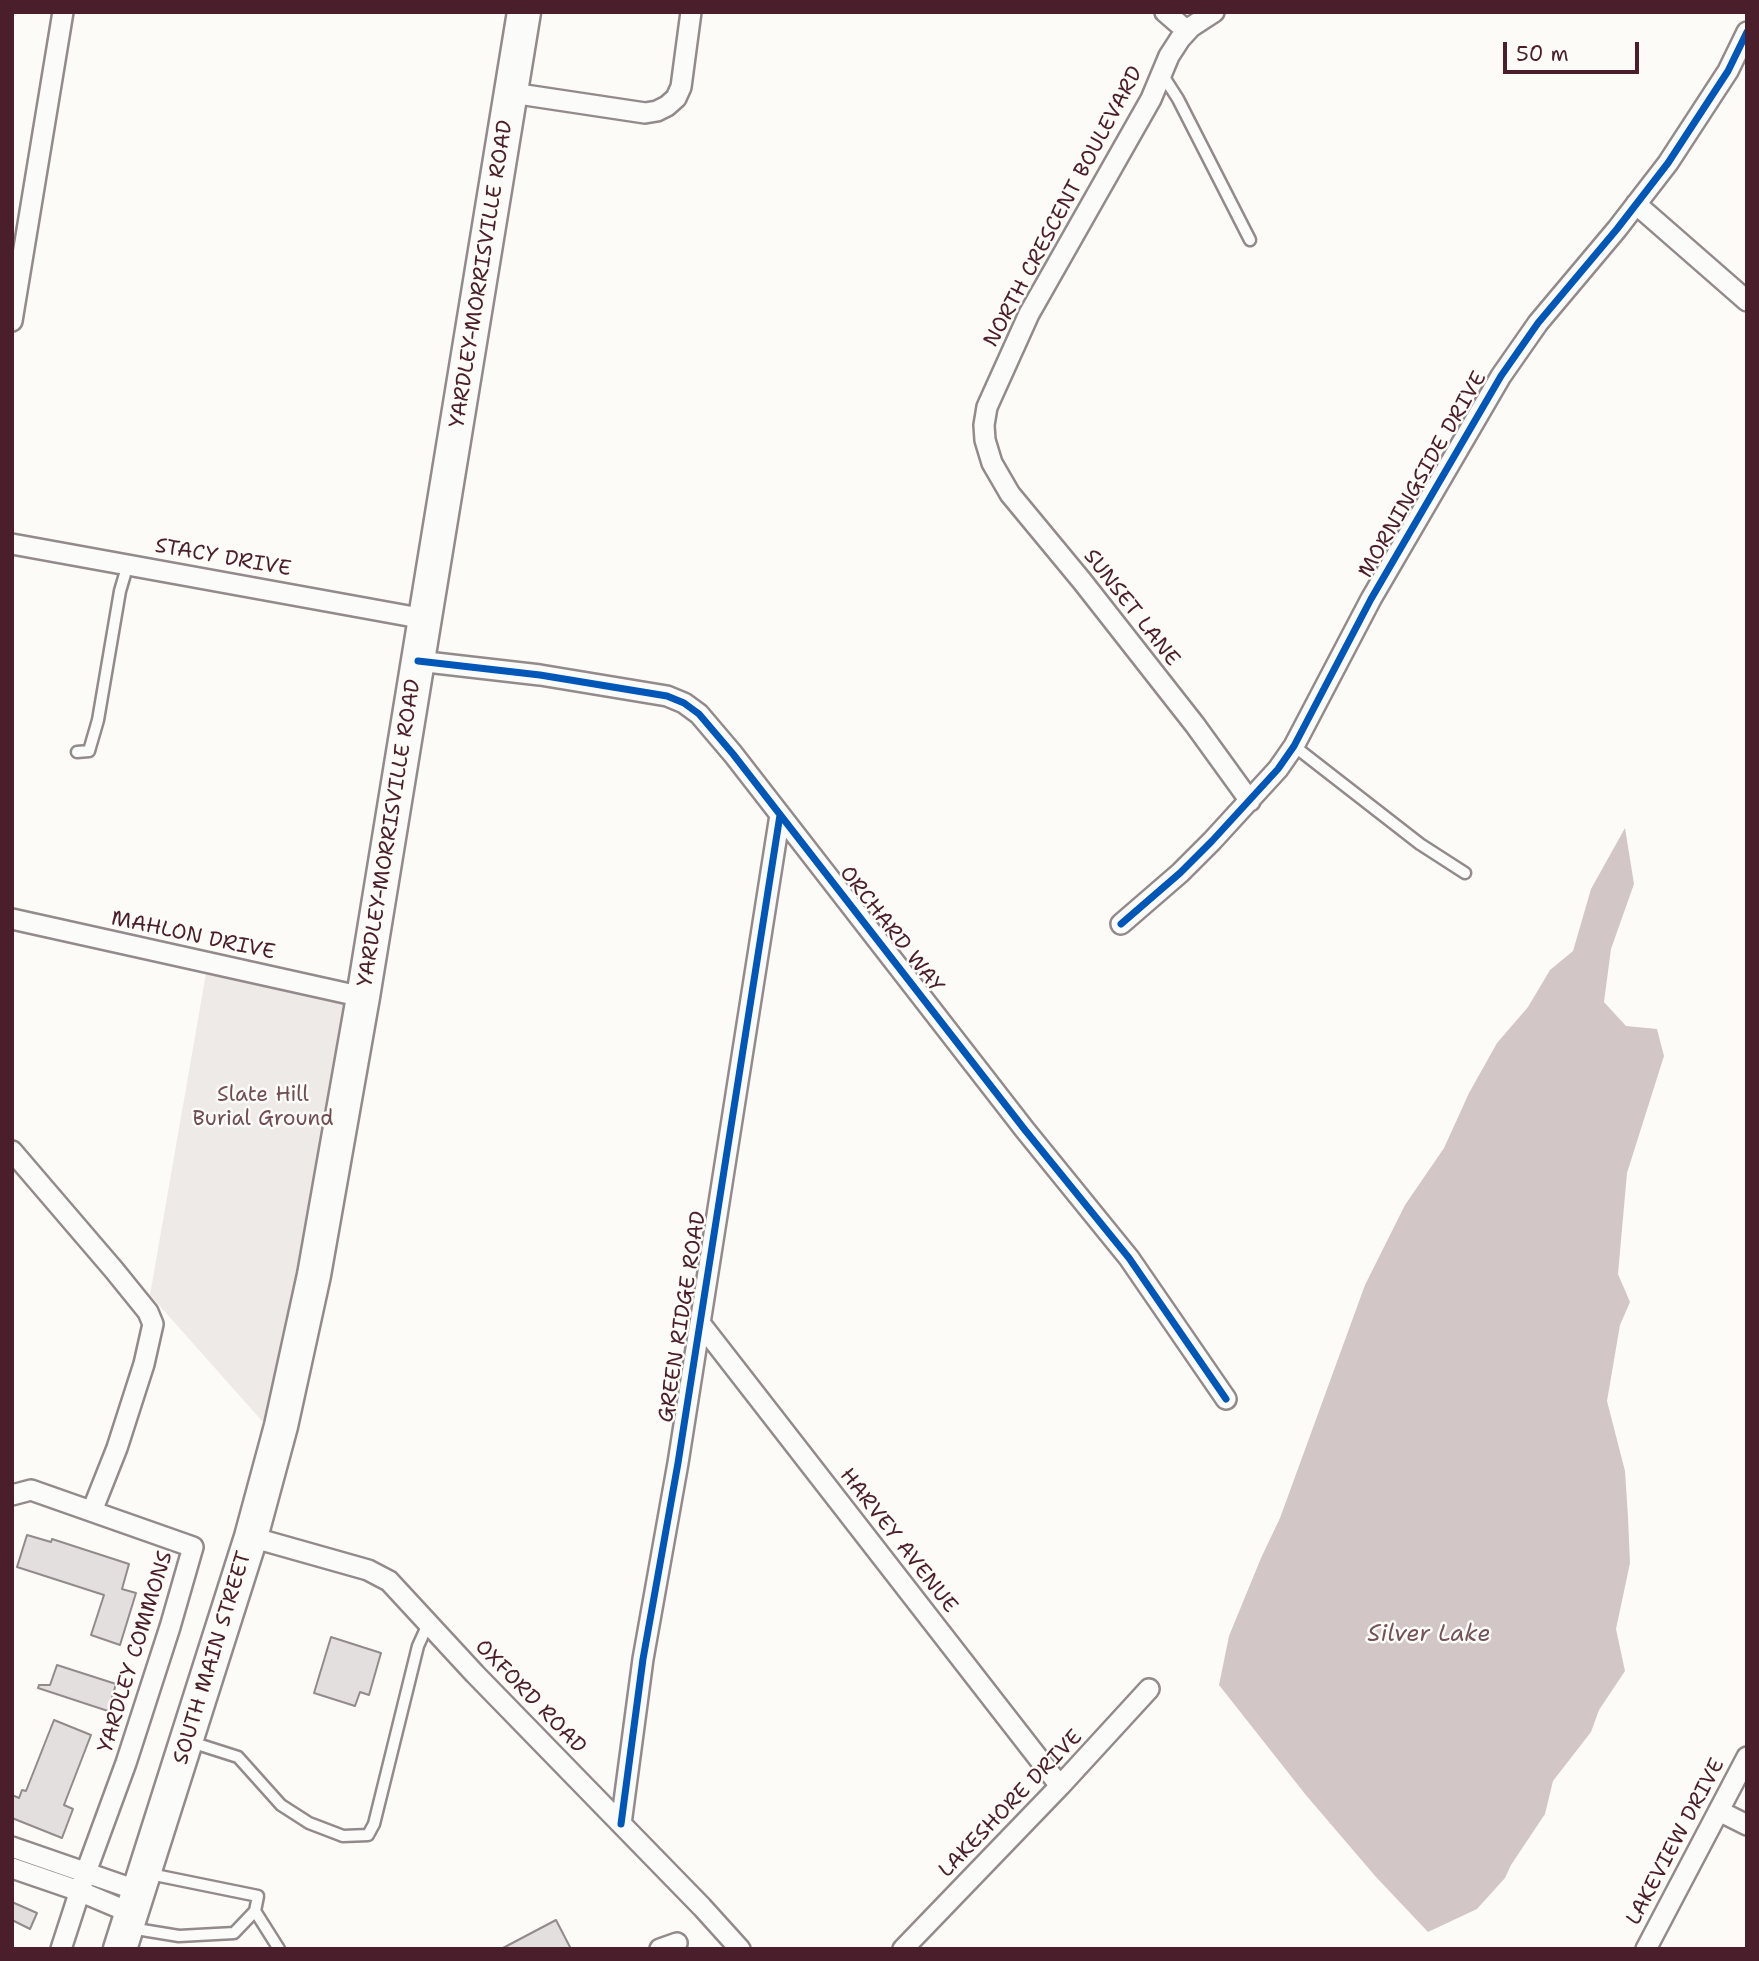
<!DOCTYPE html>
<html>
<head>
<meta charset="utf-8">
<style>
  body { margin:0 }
  #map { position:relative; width:1759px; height:1961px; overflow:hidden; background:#fcfbf8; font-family:"Shantell Sans",sans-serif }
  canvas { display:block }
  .frame { position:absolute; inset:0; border:14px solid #4a1f2b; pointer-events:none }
  .scale { position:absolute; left:1503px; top:42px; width:136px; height:32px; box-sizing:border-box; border:4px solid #4a1f2b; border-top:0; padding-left:9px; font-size:21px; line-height:24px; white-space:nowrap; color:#4a1f2b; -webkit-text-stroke:5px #fdfcf7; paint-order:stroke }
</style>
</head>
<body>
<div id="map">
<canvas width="1759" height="1961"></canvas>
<div class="frame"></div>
<div class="scale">50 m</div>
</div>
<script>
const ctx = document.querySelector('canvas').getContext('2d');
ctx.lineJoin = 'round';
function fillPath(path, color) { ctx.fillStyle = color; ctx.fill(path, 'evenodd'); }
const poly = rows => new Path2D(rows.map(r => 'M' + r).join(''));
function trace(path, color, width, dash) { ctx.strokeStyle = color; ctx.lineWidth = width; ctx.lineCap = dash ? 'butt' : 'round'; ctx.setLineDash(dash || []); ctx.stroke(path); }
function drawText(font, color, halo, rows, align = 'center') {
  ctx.font = font + ' "Shantell Sans",sans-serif'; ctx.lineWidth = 5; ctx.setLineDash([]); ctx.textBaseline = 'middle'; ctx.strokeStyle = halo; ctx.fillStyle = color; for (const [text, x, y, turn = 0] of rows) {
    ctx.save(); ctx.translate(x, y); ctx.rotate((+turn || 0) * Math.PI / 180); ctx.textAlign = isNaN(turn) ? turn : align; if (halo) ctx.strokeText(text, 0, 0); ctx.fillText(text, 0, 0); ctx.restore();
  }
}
fillPath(poly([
  [208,962,363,997,278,1439,150,1295]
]), '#eeeae8');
fillPath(poly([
  [1625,828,1634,884,1611,949,1604,1002,1626,1026,1657,1029,1664,1056,1627,1173,1618,1274,1630,1302,1620,1325,1607,1401,1625,1471,1628,1517,1630,1563,1616,1629,1625,1671,1599,1710,1591,1732,1553,1781,1545,1814,1511,1865,1505,1878,1477,1909,1428,1932,1376,1877,1305,1794,1219,1685,1229,1636,1261,1558,1280,1518,1365,1285,1405,1205,1444,1148,1469,1093,1497,1043,1528,1007,1550,970,1573,951,1591,889]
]), '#d2c7c6');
const building = poly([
  [27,1535,51,1542,52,1539,129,1564,122,1589,136,1593,120,1645,91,1635,104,1595,17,1567,27,1535],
  [331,1637,381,1653,369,1695,360,1692,355,1706,314,1693,331,1637],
  [57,1665,116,1684,108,1711,38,1688,39,1685,50,1685,57,1665],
  [54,1720,91,1735,64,1805,73,1809,62,1838,12,1818,12,1795,19,1798,22,1790,26,1791,54,1720],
  [12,1902,37,1913,30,1929,12,1920,12,1902],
  [556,1920,571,1949,501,1949,556,1920]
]);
fillPath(building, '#e2dfde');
trace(building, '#928a8b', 2);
const lane = poly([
  [1162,74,1178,99,1250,240],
  [1294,746,1420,844,1465,873],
  [77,752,89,751,98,720,120,591,128,564],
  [191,1742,238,1757,281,1805,309,1823,343,1836,368,1835,374,1824,418,1646,428,1624],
  [255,1911,279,1949],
  [130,1928,179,1936,234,1933,255,1911,258,1896,150,1874]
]);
const street = poly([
  [1165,12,1187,31],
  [1214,12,1191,27,1180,39,1169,56,1151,99,1029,314,987,407,984,425,985,440,992,463,1010,494,1082,581,1195,725,1250,801],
  [512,93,645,113,657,111,667,106,676,98,681,87,691,12],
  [1636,204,1747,301],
  [12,321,63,12],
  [12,544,425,619],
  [418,661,540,675,667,696,684,703,699,714,733,754,1025,1130,1129,1258,1226,1399],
  [12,919,363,997],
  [1121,924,1180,873,1212,841,1278,769,1294,746,1371,599,1501,376,1538,323,1617,229,1668,163,1728,71,1747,32],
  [12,1151,114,1270,148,1312,153,1324,144,1364,117,1448,92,1511],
  [700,1323,1060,1786],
  [12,1495,31,1490,193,1547,170,1627,126,1763,86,1872,61,1949],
  [251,1537,368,1570,389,1581,475,1674,702,1907,740,1949],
  [1719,1811,1747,1825],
  [621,1824,643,1659,678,1463,780,815],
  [12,1847,139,1891],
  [12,1868,79,1891,131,1913],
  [660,1949,677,1943],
  [903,1949,1060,1786,1149,1689],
  [1646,1949,1747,1757]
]);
const primary = poly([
  [120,1949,251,1537,281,1426,314,1275,363,997,524,12]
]);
trace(lane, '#928a8b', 15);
trace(street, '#928a8b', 24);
trace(primary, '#928a8b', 37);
trace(lane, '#fbfbf9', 10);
trace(street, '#fbfbf9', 19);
trace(primary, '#fbfbf9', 32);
trace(poly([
  [418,661,540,675,667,696,684,703,699,714,733,754,1025,1130,1129,1258,1226,1399],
  [1121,924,1180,873,1212,841,1278,769,1294,746,1371,599,1501,376,1538,323,1617,229,1668,163,1728,71,1747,32],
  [621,1824,643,1659,678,1463,780,815]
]), '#0057b8', 7);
drawText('21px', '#4a1f2b', '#fdfcf7', [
  ["NORTH CRESCENT BOULEVARD",1064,207,-62],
  ["YARDLEY-MORRISVILLE ROAD",482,274,-81],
  ["MORNINGSIDE DRIVE",1423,475,-60],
  ["STACY DRIVE",223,558,10],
  ["SUNSET LANE",1131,608,52],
  ["YARDLEY-MORRISVILLE ROAD",390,833,-81],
  ["ORCHARD WAY",891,930,52],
  ["MAHLON DRIVE",193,936,12],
  ["GREEN RIDGE ROAD",683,1317,-81],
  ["HARVEY AVENUE",898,1541,52],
  ["YARDLEY COMMONS",136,1652,-73],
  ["SOUTH MAIN STREET",213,1658,-73],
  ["OXFORD ROAD",530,1697,46],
  ["LAKESHORE DRIVE",1011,1804,-46],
  ["LAKEVIEW DRIVE",1676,1842,-62]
]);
drawText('21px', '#704e57', '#fdfcf7', [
  ["Slate Hill",263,1096],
  ["Burial Ground",263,1120]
]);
drawText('italic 23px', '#73525a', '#fdfcf7', [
  ["Silver Lake",1429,1635]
]);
</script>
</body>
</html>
